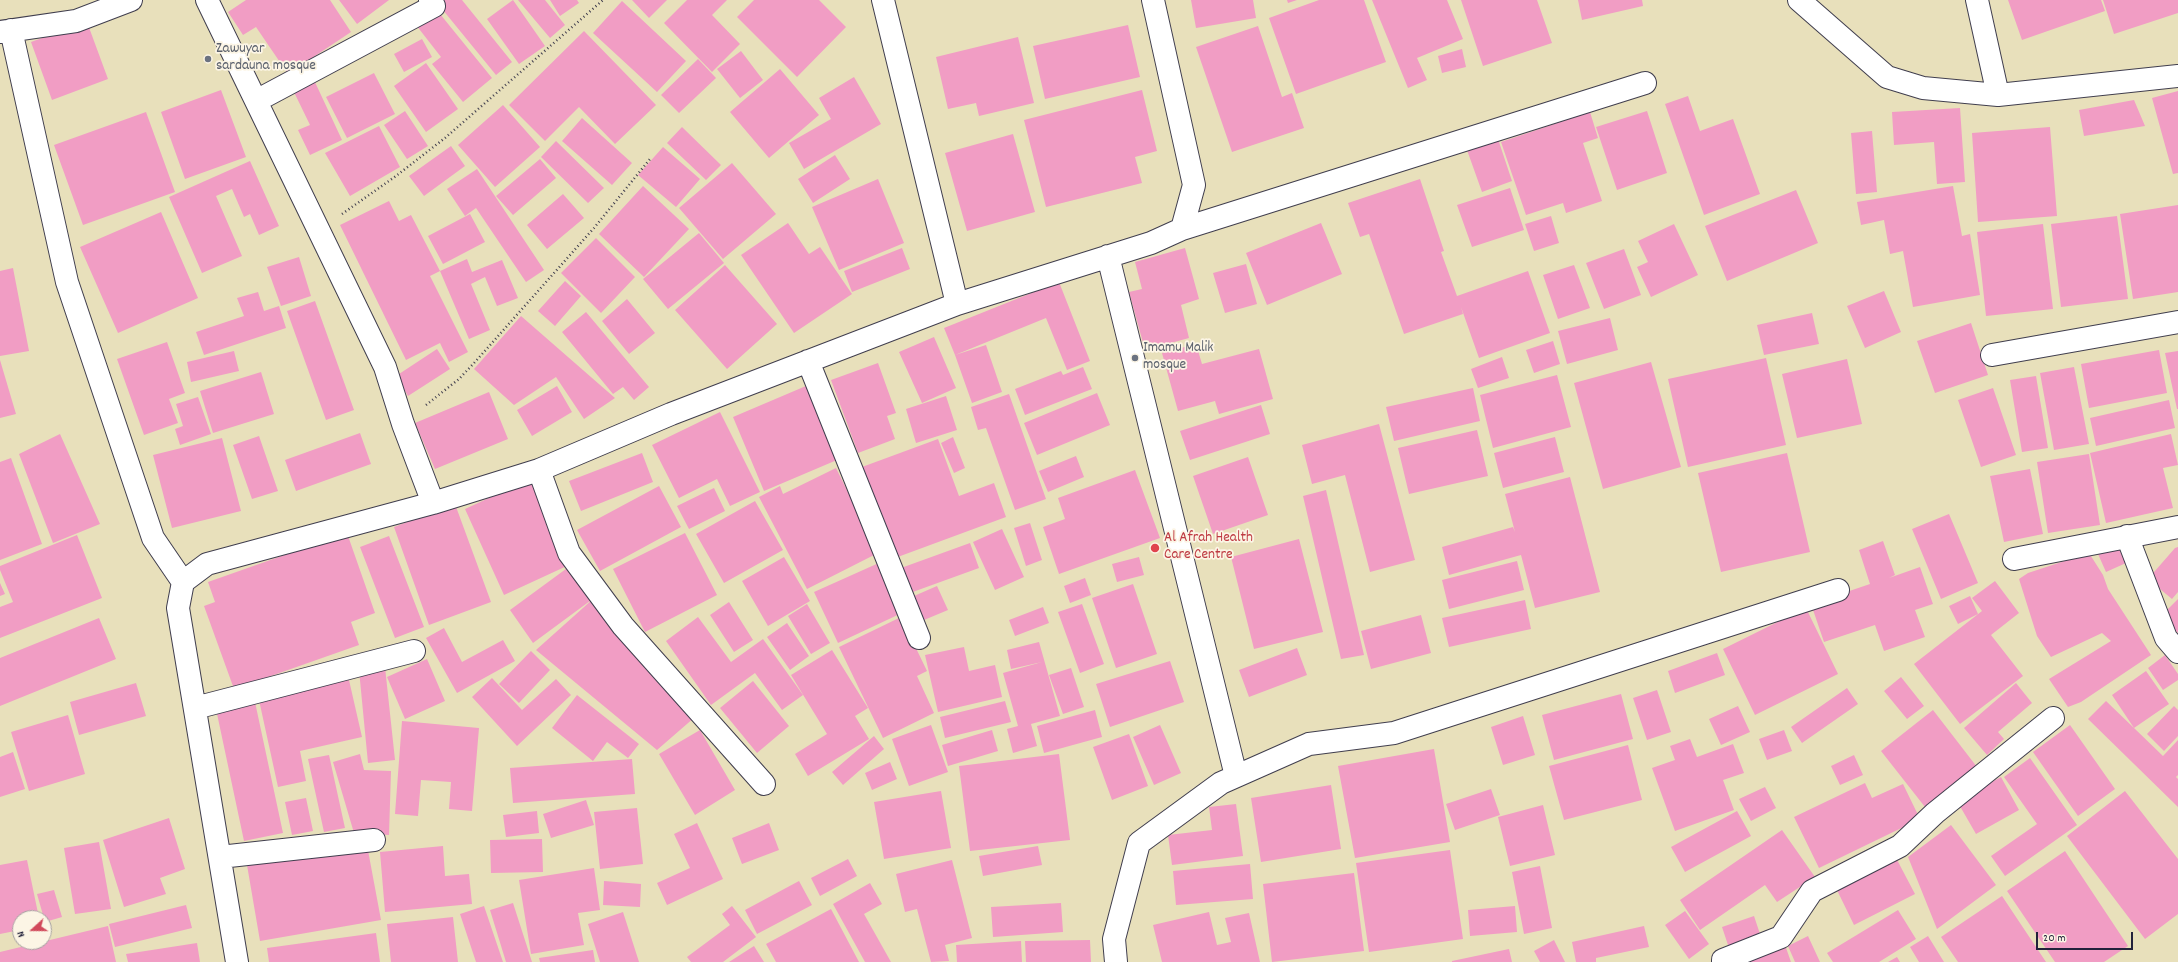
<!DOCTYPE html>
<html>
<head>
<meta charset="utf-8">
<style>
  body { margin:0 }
  #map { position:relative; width:2178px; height:962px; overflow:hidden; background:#e8e0bb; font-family:Dekko,sans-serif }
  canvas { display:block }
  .north { position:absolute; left:12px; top:910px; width:40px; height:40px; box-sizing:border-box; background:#fcf5e5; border:1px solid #a5a1a1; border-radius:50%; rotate:249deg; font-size:11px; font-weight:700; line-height:16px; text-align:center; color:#22223b }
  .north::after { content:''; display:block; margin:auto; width:14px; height:18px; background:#d1495b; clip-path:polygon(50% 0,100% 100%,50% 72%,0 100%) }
  .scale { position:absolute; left:2036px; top:932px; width:97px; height:18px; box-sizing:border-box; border:2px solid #22223b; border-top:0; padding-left:5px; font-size:12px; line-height:14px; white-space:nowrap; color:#22223b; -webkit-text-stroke:3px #fcf5e5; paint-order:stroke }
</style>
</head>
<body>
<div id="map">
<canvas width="2178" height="962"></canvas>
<div class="north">N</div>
<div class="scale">20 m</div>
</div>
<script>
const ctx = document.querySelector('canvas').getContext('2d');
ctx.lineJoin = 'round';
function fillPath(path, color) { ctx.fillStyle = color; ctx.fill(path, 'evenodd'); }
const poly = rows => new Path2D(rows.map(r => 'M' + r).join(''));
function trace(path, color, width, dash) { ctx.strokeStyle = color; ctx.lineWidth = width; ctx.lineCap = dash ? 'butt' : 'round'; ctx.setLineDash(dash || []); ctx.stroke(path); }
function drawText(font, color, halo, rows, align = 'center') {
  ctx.font = font + ' Dekko,sans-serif'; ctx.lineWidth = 3.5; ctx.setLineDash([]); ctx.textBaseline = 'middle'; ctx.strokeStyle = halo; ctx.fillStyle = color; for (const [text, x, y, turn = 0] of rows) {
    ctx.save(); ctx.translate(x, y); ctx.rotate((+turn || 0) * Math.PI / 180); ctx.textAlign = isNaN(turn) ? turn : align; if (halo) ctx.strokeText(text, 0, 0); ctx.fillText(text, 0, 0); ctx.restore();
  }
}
fillPath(poly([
  [246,0,330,0,351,32,288,74,256,27,243,35,228,12],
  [339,0,389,0,357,24],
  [444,0,462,0,512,62,496,75,438,4],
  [513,0,545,46,519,64,487,19],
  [518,0,545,0,565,25,550,38],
  [550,0,577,0,579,3,560,16],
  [632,0,667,0,649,18],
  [687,0,727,0,712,15,740,44,712,72,664,23],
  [754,0,819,0,846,27,797,77,737,17],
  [1191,0,1253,0,1256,18,1196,28],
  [1287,0,1297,0,1288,3],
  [1319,0,1364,0,1386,62,1296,94,1269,18],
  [1372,0,1447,0,1463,39,1417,58,1427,80,1408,88],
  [1461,0,1537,0,1552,43,1483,66],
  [1578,0,1642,0,1643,6,1582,20],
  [2008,0,2101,0,2105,11,2022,40],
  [2103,0,2178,0,2178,13,2114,34],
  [622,1,686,61,657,92,593,33],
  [436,9,492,78,463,102,432,64,441,57,416,25],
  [87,22,108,79,52,100,31,42],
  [1128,25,1140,77,1045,99,1033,46],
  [1258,26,1282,97,1292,93,1304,128,1232,152,1196,47],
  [584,31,656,105,615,144,579,107,545,141,509,105],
  [1018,37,1034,103,979,116,976,103,948,109,936,57],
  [422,39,432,57,404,72,394,54],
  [1462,49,1466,67,1442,73,1438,56],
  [741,51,763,80,740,98,717,69],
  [698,59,716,78,679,113,661,95],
  [426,63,458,109,426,132,394,86],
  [780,69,819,115,769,158,730,112],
  [374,73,395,114,347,138,326,97],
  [854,77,881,124,804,169,789,143,831,119,819,98],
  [314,80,342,140,310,155,298,130,310,125,293,90],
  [221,90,246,157,185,179,161,112],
  [1142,90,1157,151,1135,157,1142,183,1046,207,1024,120],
  [2178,91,2178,173,2173,174,2152,98],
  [1688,96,1700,131,1733,119,1760,194,1704,215,1665,104],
  [2134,100,2145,126,2084,136,2079,110],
  [503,105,540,147,495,187,458,145],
  [1960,108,1965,182,1937,184,1934,142,1894,145,1892,112],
  [405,111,428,146,407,159,384,125],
  [1647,111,1667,173,1617,190,1596,127],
  [146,112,175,192,83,225,54,145],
  [1590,112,1598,138,1583,143,1602,201,1566,213,1563,203,1526,215,1501,142],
  [582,118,632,163,612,185,562,141],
  [379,126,400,167,350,196,325,153],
  [682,127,721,165,706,180,667,143],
  [2050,127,2057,216,1978,222,1972,133],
  [1872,131,1877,192,1856,194,1851,133],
  [1013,134,1035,212,967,231,945,153],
  [1498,139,1512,181,1482,192,1467,150],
  [556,141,604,188,588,203,541,157],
  [451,146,465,166,424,196,409,176],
  [663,147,700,179,676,207,638,175],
  [835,155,850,179,813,203,798,179],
  [540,159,556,178,513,215,496,196],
  [250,161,279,226,259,235,250,214,244,217,232,189,216,196,242,256,202,273,169,197],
  [732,163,776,214,723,259,679,208],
  [477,169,544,270,526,282,476,208,465,216,447,189],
  [878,179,904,243,839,270,812,207],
  [1420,179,1444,251,1441,252,1457,296,1528,271,1550,333,1479,358,1461,307,1463,314,1404,334,1369,234,1360,237,1348,203],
  [643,186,689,229,644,277,599,234],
  [1953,186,1962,236,1970,234,1980,295,1913,307,1903,251,1890,254,1884,220,1861,225,1857,202],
  [1510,188,1524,230,1472,247,1457,205],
  [1796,190,1818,243,1727,281,1705,226],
  [563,194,584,218,547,249,527,225],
  [389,201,399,221,411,215,440,271,430,276,468,352,449,362,440,343,406,360,340,225],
  [2178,205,2178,292,2133,299,2120,214],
  [161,212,198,298,118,333,80,247],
  [470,214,485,242,443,264,428,236],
  [1551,216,1559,243,1534,251,1525,224],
  [2117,216,2128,299,2061,307,2051,224],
  [788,223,809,254,820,247,852,294,794,333,741,255],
  [1321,223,1342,274,1267,305,1246,253],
  [1674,224,1698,275,1651,297,1637,267,1648,262,1638,241],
  [2043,224,2053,309,1986,316,1977,232],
  [699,233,724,263,668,309,643,279],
  [596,238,635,277,601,313,561,273],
  [902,248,910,269,852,292,844,271],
  [1185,248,1199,299,1181,305,1189,338,1145,350,1129,292,1142,289,1135,262],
  [1624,249,1641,295,1604,309,1586,263],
  [299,257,311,296,281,306,267,267],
  [467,259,472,272,502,260,518,298,497,306,485,277,471,284,490,330,469,339,440,271],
  [1246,264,1257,304,1225,313,1213,273],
  [725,265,777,324,727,369,675,310],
  [1574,265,1590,308,1558,319,1543,275],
  [13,268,29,351,0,356,0,271],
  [565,281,581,296,555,326,538,311],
  [1059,282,1090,361,1067,370,1046,318,955,355,944,328],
  [1884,291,1901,332,1865,348,1847,306],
  [258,292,264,311,279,306,286,328,204,355,196,332,244,316,237,298],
  [627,299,655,333,629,354,602,321],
  [315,301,354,410,326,420,287,311],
  [586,312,649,387,634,400,623,387,613,394,562,332],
  [1812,313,1819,344,1764,355,1757,325],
  [521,316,615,398,584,419,556,377,514,405,474,369],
  [1610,318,1618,350,1567,364,1558,331],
  [1971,323,1988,375,1935,393,1917,341],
  [934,337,956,388,922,403,899,352],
  [1553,341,1560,364,1534,373,1526,350],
  [167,342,185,393,169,399,178,423,144,435,117,359],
  [1196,344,1202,364,1259,349,1273,399,1219,414,1215,401,1178,411,1162,353],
  [986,345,1002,392,972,403,955,355],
  [437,349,450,369,408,396,396,376],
  [2159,350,2167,393,2089,408,2081,364],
  [234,351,239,371,191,382,187,362],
  [2178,351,2178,409,2177,409,2165,353],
  [1502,357,1509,378,1478,388,1471,369],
  [1766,358,1786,445,1688,467,1668,379],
  [1847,359,1862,424,1797,438,1782,374],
  [0,360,16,414,0,418],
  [1651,362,1681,467,1603,489,1574,383],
  [878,363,896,413,887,416,895,439,858,453,831,380],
  [1083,367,1092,389,1025,415,1015,389,1061,371,1063,375],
  [2074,367,2089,444,2054,450,2040,373],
  [261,372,274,414,213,433,200,391],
  [1557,375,1571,427,1493,448,1480,395],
  [2036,376,2048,448,2022,452,2010,380],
  [813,383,844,457,764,491,733,417],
  [557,386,572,412,532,436,517,410],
  [1473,388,1480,421,1394,441,1386,407],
  [1993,388,2016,455,1981,467,1958,400],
  [489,392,508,439,435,469,415,423],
  [1097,393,1110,425,1037,455,1024,423],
  [1009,394,1046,499,1015,510,986,428,978,430,971,407],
  [946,396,957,430,916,443,906,409],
  [198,397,211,434,180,445,175,429,183,426,176,404],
  [2169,400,2175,428,2096,446,2090,418],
  [1261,405,1270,434,1190,460,1180,431],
  [720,412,760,492,730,506,717,479,679,498,652,445],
  [1379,424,1415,560,1370,572,1345,475,1312,484,1302,445],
  [1477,430,1488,476,1409,494,1398,448],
  [360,433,371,464,296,491,285,460],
  [60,434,100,524,53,543,19,454],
  [2171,434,2178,465,2163,468,2173,508,2106,523,2090,453],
  [259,436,278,491,252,499,233,445],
  [953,437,965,468,954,473,941,443],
  [1555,437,1564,472,1503,488,1494,453],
  [222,438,241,511,172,528,153,455],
  [938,439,959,496,994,483,1006,517,895,558,862,467],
  [642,453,653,482,581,511,569,481],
  [1787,453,1810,552,1721,572,1698,473],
  [2089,454,2100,525,2048,533,2037,462],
  [1076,456,1084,477,1048,492,1039,471],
  [1248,457,1268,515,1213,534,1193,476],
  [11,458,42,544,0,560,0,462],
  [836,468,878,553,807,589,759,497,780,486,783,494],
  [2030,469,2043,534,2004,542,1990,476],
  [1135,470,1160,538,1059,574,1043,527,1065,519,1058,498],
  [1570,477,1600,592,1535,608,1521,555,1449,575,1442,547,1513,527,1515,532,1505,494],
  [530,479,569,565,504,595,465,509],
  [659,486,681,527,600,571,577,530],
  [714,488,725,511,689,529,677,506],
  [1326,490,1364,655,1341,659,1303,496],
  [755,501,783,550,724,583,696,534],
  [455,504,491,602,429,625,394,527],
  [1949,514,1978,583,1941,599,1912,529],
  [1030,523,1042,560,1026,566,1014,528],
  [1002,529,1024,577,995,590,973,542],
  [347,533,375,613,351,622,359,645,234,689,204,606,215,602,208,582],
  [685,533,717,595,645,632,613,569],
  [77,535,102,598,0,638,0,607,13,602,0,570,0,566],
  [389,536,424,627,395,638,360,547],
  [1299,539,1323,632,1254,649,1231,557],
  [1883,541,1895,575,1889,578,1920,567,1933,604,1915,610,1925,637,1884,651,1875,625,1824,642,1811,604,1870,584,1859,550],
  [970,543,979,568,910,593,901,568],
  [2117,545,2126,563,2106,572,2098,554],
  [2178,547,2178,592,2172,599,2148,579,2175,548],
  [2089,553,2103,575,2108,589,2151,655,2081,702,2068,707,2049,679,2111,641,2102,633,2051,657,2037,636,2019,579,2028,573],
  [784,557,810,601,768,626,742,581],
  [1139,557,1144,575,1117,582,1112,564],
  [1517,561,1524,590,1449,609,1442,580],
  [881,562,904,612,838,643,814,592],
  [570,566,594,598,533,643,510,610],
  [1085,578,1091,595,1070,603,1064,586],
  [1995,581,2019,613,1991,635,2023,676,1960,724,1914,664,1982,611,1972,598],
  [0,583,5,594,0,596],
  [1133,584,1157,654,1116,668,1092,598],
  [937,586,948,610,924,620,914,596],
  [1970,596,1978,614,1958,624,1949,606],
  [593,599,695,717,657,750,536,650],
  [2178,599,2178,633,2161,616],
  [1525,600,1531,629,1449,647,1442,618],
  [729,602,753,640,734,652,710,615],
  [807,604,830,643,811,654,788,616],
  [1082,604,1104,664,1080,673,1058,612],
  [1043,607,1049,623,1015,636,1009,620],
  [1806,608,1838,674,1755,715,1723,649],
  [1421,615,1431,653,1371,669,1361,631],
  [698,617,731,662,763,639,803,695,782,710,755,673,711,705,666,641],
  [901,617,927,671,917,676,934,713,883,738,839,647],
  [99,618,116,659,0,706,0,658],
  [787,623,809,656,790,670,767,637],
  [444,628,462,662,503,640,515,661,457,693,426,638],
  [1039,642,1060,716,1031,724,1037,746,1013,753,1007,729,1018,726,1003,673,1042,662,1011,669,1007,650],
  [964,647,969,671,995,665,1002,697,938,712,925,655],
  [1297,648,1307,675,1249,697,1239,670],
  [832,650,868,708,855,716,869,739,808,776,795,754,827,734,791,675],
  [531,651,550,670,519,703,499,684],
  [1717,653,1725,675,1675,693,1668,671],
  [2165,655,2178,674,2178,680,2163,690,2148,668],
  [427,659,445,701,405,719,387,677],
  [1170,661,1184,702,1110,727,1096,684],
  [385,667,395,760,368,763,359,670],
  [1071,668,1084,707,1063,714,1049,675],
  [2146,671,2169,704,2134,728,2112,695],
  [1901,677,1924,706,1907,719,1884,691],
  [492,678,522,710,556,679,571,695,517,746,472,697],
  [349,680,362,737,300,751,306,781,278,787,259,700],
  [753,681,789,726,757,753,720,708],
  [136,683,146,716,79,735,70,702],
  [2016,683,2032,703,1998,732,2004,739,1987,755,1964,728],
  [1847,688,1858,704,1802,743,1791,727],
  [1657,690,1671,732,1647,740,1633,698],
  [1621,694,1633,739,1554,760,1542,715],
  [577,695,639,744,628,758,607,742,593,761,552,728],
  [1005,701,1011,722,945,738,940,717],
  [2106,701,2163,756,2178,740,2178,775,2176,777,2178,779,2178,807,2088,719],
  [255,702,283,833,244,841,216,709],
  [1738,706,1750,732,1721,745,1709,719],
  [2174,706,2178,710,2178,736,2164,751,2147,734],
  [1095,710,1102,737,1044,753,1037,726],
  [1933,710,1977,767,1925,807,1881,751],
  [68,715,85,774,29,791,11,732],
  [1523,716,1535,755,1503,765,1491,727],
  [402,721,479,728,472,811,449,809,451,782,421,780,418,816,395,814],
  [931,725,948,772,909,786,892,739],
  [1160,725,1181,773,1154,785,1133,737],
  [2070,725,2115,789,2078,816,2033,752],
  [700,730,735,790,695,815,659,754],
  [992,730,998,751,948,766,942,745],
  [1784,730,1792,751,1767,760,1759,739],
  [1129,734,1148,786,1112,800,1093,747],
  [874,736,884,749,843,785,832,772],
  [1690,739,1697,757,1733,744,1744,773,1723,780,1734,810,1675,831,1652,768,1675,760,1670,746],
  [1628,745,1642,800,1564,820,1549,766],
  [1434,749,1450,842,1355,858,1338,766],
  [13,752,25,789,0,797,0,757],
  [360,754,364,770,391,771,389,835,354,833,333,762],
  [1059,754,1070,840,970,851,959,766],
  [329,755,345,828,324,832,308,759],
  [1854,755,1863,775,1840,785,1831,766],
  [2030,758,2077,825,2005,876,1991,856,2037,824,2004,777],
  [632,759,635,794,513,803,510,768],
  [890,762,897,779,872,790,865,773],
  [2001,777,2019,810,1976,834,1957,801],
  [1865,783,1872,798,1903,784,1920,819,1819,868,1794,817],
  [1331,785,1341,849,1261,862,1251,798],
  [1765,787,1776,808,1751,821,1739,799],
  [1491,789,1500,815,1455,830,1446,804],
  [941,791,951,848,884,859,874,802],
  [2125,791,2178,859,2178,914,2145,939,2067,836],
  [306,798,313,831,292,835,285,802],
  [586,800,594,825,551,838,543,814],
  [1236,804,1243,856,1172,865,1168,835,1212,830,1209,807],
  [1543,805,1555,855,1510,866,1498,817],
  [637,808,643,864,600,869,594,812],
  [537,811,539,833,506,837,503,815],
  [1737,811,1751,836,1685,872,1671,847],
  [169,818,185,869,160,878,166,894,124,907,103,840],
  [697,823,723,879,667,905,657,883,690,868,674,834],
  [769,823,779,850,742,864,732,838],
  [1951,825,1996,885,1937,929,1908,857],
  [1782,830,1815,877,1777,902,1765,885,1700,930,1680,900],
  [542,839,543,872,491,873,490,840],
  [99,842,111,909,75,914,64,848],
  [367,845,381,920,260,941,247,865],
  [443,846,445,876,469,874,472,904,385,912,380,852],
  [1038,846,1042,865,983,876,979,856],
  [1450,850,1463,939,1369,952,1356,863],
  [2065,851,2128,946,2104,962,2055,962,2007,891],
  [1895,856,1915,894,1854,925,1835,886],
  [848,859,857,876,820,896,811,878],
  [27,860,39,918,20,918,20,930,0,934,0,865],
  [952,860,972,938,945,945,949,961,931,962,917,909,905,912,896,874],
  [1250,864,1253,899,1176,905,1173,871],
  [1540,866,1552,928,1524,934,1512,872],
  [594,868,600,910,578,913,584,945,531,954,519,880],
  [1354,873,1364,951,1272,962,1263,884],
  [604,881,641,884,640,907,603,905],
  [799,881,812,905,757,934,745,910],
  [870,883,882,904,864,914,891,962,865,962,833,904],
  [54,890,62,917,45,922,37,894],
  [2002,896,2046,962,1958,962,1941,937],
  [513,903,532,962,506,962,490,910],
  [1061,903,1063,932,993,937,991,907],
  [186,905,192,928,115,947,109,924],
  [484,906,503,962,476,962,460,914],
  [732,906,756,937,723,962,691,962,687,957,730,925,722,914],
  [1515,906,1517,932,1470,936,1468,910],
  [831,909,859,962,776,962,766,944],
  [1898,910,1916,939,1879,962,1833,962,1827,953],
  [1685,911,1709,944,1689,959,1665,925],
  [623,912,639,962,600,962,588,924],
  [1209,912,1217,945,1231,942,1225,918,1249,913,1260,962,1162,962,1153,925],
  [1754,916,1763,943,1731,954,1722,927],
  [453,917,458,962,391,962,387,924],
  [108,926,116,962,0,962,0,952],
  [1644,926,1649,947,1596,958,1596,962,1576,962,1572,942],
  [376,933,380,962,269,962,267,948],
  [1808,936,1820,962,1795,962,1788,946],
  [1928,936,1944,962,1919,962,1910,947],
  [1090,940,1091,962,1026,962,1025,941],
  [1554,940,1565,962,1540,962,1534,951],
  [1021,941,1022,962,957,962,956,945],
  [1784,942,1791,962,1736,962],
  [197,943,200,962,128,962,126,954],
  [754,946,764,962,729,962],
  [1509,949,1512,962,1452,962,1452,961],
  [593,950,595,962,540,962,539,958],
  [1897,957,1900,962,1888,962]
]), '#f19dc4');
const minor = poly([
  [207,0,385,367,403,424,433,503],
  [883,0,957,304],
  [1799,0,1887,77,1923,88,1998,95,2178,76],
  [1977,0,1998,95],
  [11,30,67,282,153,538,183,582],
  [0,32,76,21,131,0],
  [256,101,434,6,430,0],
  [1182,229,1645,83],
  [1108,256,1236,776],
  [1992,355,2178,322],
  [808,361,919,638],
  [539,470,569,553,623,626,764,784],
  [2127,536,2166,638,2178,652],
  [2014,559,2178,527],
  [195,708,414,651],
  [220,857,374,840],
  [237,962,178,608,183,582,207,564,433,503,539,470,671,414,957,304,1151,243,1182,229,1194,185,1153,0],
  [1116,962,1114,939,1139,843,1221,783,1309,744,1394,733,1838,590],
  [1723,962,1723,960,1781,937,1812,891,1900,846,1935,813,2053,718]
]);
trace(minor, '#403e4e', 24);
trace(poly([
  [342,214,396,176,445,138,603,0],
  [426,405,459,379,475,362,594,228,650,159]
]), '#403e4e', 2.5, [1, 3]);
trace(minor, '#fff', 22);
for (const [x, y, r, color] of [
  [208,59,4,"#6b7280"],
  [1135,358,4,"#6b7280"],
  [1155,548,5,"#e0444e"]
]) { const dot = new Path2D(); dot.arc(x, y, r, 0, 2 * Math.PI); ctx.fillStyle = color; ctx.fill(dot); trace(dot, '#fcf5e5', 1.5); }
drawText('15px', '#5b616d', '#fcf5e5', [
  ["Zawuyar",216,50],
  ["sardauna mosque",216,67],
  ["Imamu Malik",1143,349],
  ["mosque",1143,366]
], 'left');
drawText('15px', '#be3a42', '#fcf5e5', [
  ["Al Afrah Health",1164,539],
  ["Care Centre",1164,556]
], 'left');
</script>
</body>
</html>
